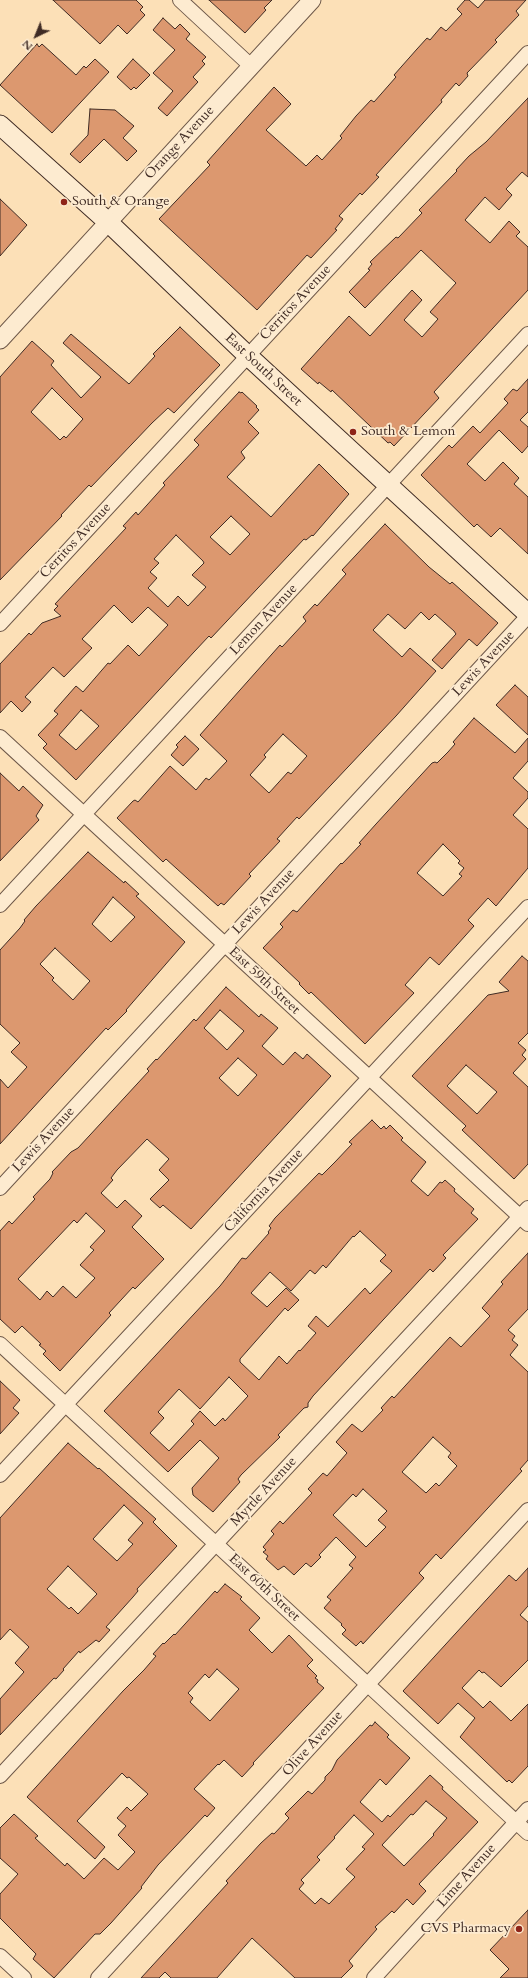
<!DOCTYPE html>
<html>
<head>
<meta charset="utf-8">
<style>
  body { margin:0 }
  #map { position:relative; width:528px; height:1978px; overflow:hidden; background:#fce0b7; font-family:Cardo,serif }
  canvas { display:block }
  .north { position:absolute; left:16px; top:16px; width:40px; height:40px; -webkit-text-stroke:3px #fdebd0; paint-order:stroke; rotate:223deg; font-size:11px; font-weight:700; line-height:16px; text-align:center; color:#3f2b24 }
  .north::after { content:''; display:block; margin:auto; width:14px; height:18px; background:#3f2b24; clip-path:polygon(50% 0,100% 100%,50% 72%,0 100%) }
</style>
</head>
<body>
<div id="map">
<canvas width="528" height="1978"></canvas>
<div class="north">N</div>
</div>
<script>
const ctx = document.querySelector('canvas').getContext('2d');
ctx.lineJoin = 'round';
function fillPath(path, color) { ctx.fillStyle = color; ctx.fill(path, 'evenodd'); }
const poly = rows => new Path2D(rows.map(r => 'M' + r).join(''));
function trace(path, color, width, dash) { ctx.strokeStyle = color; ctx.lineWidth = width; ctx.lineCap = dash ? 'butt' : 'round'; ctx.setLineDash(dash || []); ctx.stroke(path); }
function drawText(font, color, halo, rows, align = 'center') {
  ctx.font = font + ' Cardo,serif'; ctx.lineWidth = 3.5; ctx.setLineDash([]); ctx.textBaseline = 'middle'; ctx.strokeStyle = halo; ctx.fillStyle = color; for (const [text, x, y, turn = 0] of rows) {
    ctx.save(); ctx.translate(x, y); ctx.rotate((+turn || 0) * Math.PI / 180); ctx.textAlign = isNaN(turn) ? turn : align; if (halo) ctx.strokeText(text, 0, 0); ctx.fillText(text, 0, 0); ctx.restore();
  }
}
const building = poly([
  [53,0,136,0,143,7,140,10,145,15,127,34,118,25,100,44,53,0],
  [209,0,272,0,264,8,266,10,245,33,209,0],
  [465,0,469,0,478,8,485,0,526,0,516,11,519,15,495,40,497,42,467,73,468,76,459,86,456,83,441,100,442,102,376,175,379,177,362,195,360,193,339,216,343,219,335,229,337,230,311,258,307,255,257,310,159,219,210,165,207,162,274,87,291,104,266,130,306,166,317,155,322,160,342,138,340,136,356,116,371,100,374,102,396,77,394,75,417,49,427,38,430,40,441,27,446,31,462,14,457,9,465,0],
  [163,18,175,29,180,24,190,34,186,39,206,57,202,61,205,64,193,77,198,82,167,116,158,108,173,91,153,73,175,50,153,30,163,18],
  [37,44,39,47,42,44,76,75,84,66,86,68,95,59,109,72,52,133,0,85,37,44],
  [133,59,150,75,136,89,134,87,131,90,117,77,133,59],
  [528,98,528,177,522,172,506,189,512,195,499,210,485,197,465,220,490,243,509,221,520,232,516,236,528,247,528,290,434,392,439,398,394,446,390,442,388,443,332,390,331,392,319,382,318,384,301,369,349,316,370,336,412,290,422,300,404,320,422,337,438,319,430,312,456,283,421,250,365,308,349,292,370,270,368,269,372,264,370,262,396,237,398,238,422,213,419,210,457,171,456,170,469,156,486,142,528,98],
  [90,109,115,110,134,126,123,138,137,151,127,161,104,139,80,163,70,154,88,135,90,109],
  [0,199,27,225,0,256,0,199],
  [180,327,220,365,174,413,168,408,152,423,91,487,89,485,61,515,62,516,0,580,0,377,32,341,54,361,51,365,81,398,101,377,63,343,71,334,129,384,155,356,153,354,180,327],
  [52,388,83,419,66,438,64,436,60,440,31,412,52,388],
  [528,379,528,412,520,420,528,427,528,446,522,453,499,430,467,464,485,481,503,462,519,478,514,484,528,497,528,554,500,528,491,537,477,524,474,527,421,475,449,445,452,448,473,426,480,433,508,403,504,399,513,389,517,391,528,379],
  [239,392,241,393,242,392,257,406,256,407,259,410,248,422,259,433,241,452,245,458,227,477,271,517,319,464,349,494,313,536,312,535,306,540,304,539,211,638,209,636,194,652,76,780,43,748,47,744,38,735,58,714,54,711,76,686,83,692,108,663,110,664,128,645,139,656,168,625,148,607,132,623,114,605,82,639,92,648,64,677,53,667,25,697,31,702,22,712,11,701,0,713,0,664,29,633,31,635,42,623,61,616,54,610,58,606,55,604,126,528,123,526,136,512,138,515,165,485,163,483,199,445,194,440,239,392],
  [231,516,250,534,230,555,210,537,231,516],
  [176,535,203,561,204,563,192,575,206,587,188,606,178,596,168,607,148,588,157,578,150,572,159,563,154,559,176,535],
  [81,710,99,726,76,750,59,735,81,710],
  [385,524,429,567,450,584,452,582,498,623,477,646,469,639,442,669,432,660,456,634,454,631,435,614,429,620,421,612,405,629,388,614,373,630,402,657,410,648,436,671,396,716,299,819,297,817,277,839,280,841,249,874,251,876,224,905,221,903,218,906,166,859,163,862,117,818,133,801,135,800,138,802,170,766,196,790,206,778,209,780,227,761,200,735,280,645,282,647,306,621,303,617,315,604,317,606,346,574,342,570,385,524],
  [283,734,307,756,291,774,288,772,269,793,250,775,266,757,264,755,283,734],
  [515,685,528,697,528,735,496,705,515,685],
  [474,718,515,753,528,738,528,761,513,778,528,792,528,798,513,815,528,829,528,868,496,906,488,898,468,920,474,926,439,965,430,957,405,985,414,993,365,1044,311,992,309,994,299,984,300,983,263,948,283,927,280,924,293,910,297,912,341,863,342,864,361,844,359,843,376,824,432,763,435,762,437,763,448,752,455,744,453,742,474,718],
  [443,844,460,861,458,863,464,868,459,874,462,876,443,896,417,873,443,844],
  [185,736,199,749,183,766,171,755,178,747,176,745,185,736],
  [0,773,19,791,23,786,43,805,36,816,39,820,0,861,0,773],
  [88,852,124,883,125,881,139,894,136,896,185,942,126,1010,127,1011,108,1030,106,1028,0,1144,0,1079,8,1088,27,1067,11,1052,20,1043,0,1024,0,950,20,928,25,921,24,920,36,906,88,852],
  [113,897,135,917,111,942,92,924,113,897],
  [55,948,90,981,73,1000,52,980,54,978,40,964,55,948],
  [522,956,528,961,528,1033,518,1043,526,1050,522,1055,526,1059,513,1073,528,1087,528,1164,514,1179,462,1130,466,1126,412,1076,488,995,509,991,499,982,522,956],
  [466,1065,497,1092,477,1114,447,1086,466,1065],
  [226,987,259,1017,261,1014,278,1028,262,1046,283,1065,295,1052,303,1059,307,1054,331,1076,191,1229,163,1205,160,1208,150,1199,169,1180,159,1170,169,1159,147,1139,117,1170,111,1178,113,1180,101,1193,117,1208,125,1200,142,1216,132,1227,164,1259,135,1289,133,1287,109,1313,111,1315,60,1371,43,1354,46,1351,39,1345,41,1344,22,1326,15,1333,0,1319,0,1231,9,1221,12,1224,23,1212,35,1199,33,1197,50,1179,53,1173,52,1172,71,1152,78,1148,149,1071,147,1069,156,1059,157,1060,194,1019,196,1021,226,987],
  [220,1010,244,1031,227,1050,204,1028,220,1010],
  [238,1058,257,1075,238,1096,219,1078,238,1058],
  [86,1213,105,1231,90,1247,94,1250,80,1265,95,1278,76,1298,63,1286,53,1297,47,1291,40,1300,18,1279,74,1220,77,1223,86,1213],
  [372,1120,381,1129,384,1126,386,1129,390,1125,403,1138,401,1140,426,1162,411,1181,428,1196,440,1182,442,1183,445,1180,455,1189,454,1191,474,1209,471,1213,478,1219,443,1255,446,1258,433,1272,430,1269,313,1396,308,1403,308,1407,304,1408,278,1435,280,1437,241,1475,238,1479,240,1482,213,1512,193,1495,192,1488,219,1458,200,1440,168,1472,104,1411,220,1286,242,1258,246,1259,269,1233,268,1232,271,1228,269,1226,275,1218,319,1173,322,1175,335,1162,352,1144,349,1142,372,1120],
  [360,1231,386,1255,380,1261,392,1271,370,1294,365,1288,328,1327,316,1316,308,1326,316,1333,300,1351,299,1350,287,1364,279,1356,259,1380,240,1362,240,1359,285,1308,288,1311,299,1300,286,1288,267,1307,251,1293,270,1272,291,1291,310,1270,315,1274,323,1265,326,1268,353,1236,354,1237,360,1231],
  [229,1377,248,1396,225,1421,223,1418,215,1426,200,1411,191,1421,194,1424,169,1451,150,1433,164,1418,158,1412,179,1389,200,1409,229,1377],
  [528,1253,528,1309,508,1330,515,1336,512,1340,518,1345,510,1355,528,1372,528,1460,520,1469,522,1471,441,1559,436,1554,419,1573,424,1578,363,1644,361,1641,356,1646,342,1634,346,1630,341,1625,342,1624,324,1608,331,1600,327,1597,353,1568,349,1565,356,1557,336,1537,319,1555,321,1557,311,1567,306,1563,294,1575,284,1566,278,1570,266,1559,268,1556,263,1552,266,1550,263,1547,274,1534,271,1531,280,1521,283,1524,312,1493,308,1489,323,1473,327,1476,347,1453,336,1442,352,1424,362,1432,383,1410,381,1408,392,1396,394,1398,450,1337,461,1347,490,1316,482,1308,503,1284,501,1282,528,1253],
  [433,1437,451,1453,448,1457,457,1466,439,1486,436,1483,426,1493,402,1472,433,1437],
  [363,1489,387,1511,378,1520,386,1527,366,1547,333,1515,353,1494,356,1497,363,1489],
  [0,1381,20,1400,13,1408,19,1413,0,1434,0,1381],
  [68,1443,98,1469,99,1468,156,1519,153,1522,177,1546,137,1589,138,1591,133,1597,106,1627,110,1630,99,1642,96,1640,80,1653,79,1651,63,1669,64,1670,56,1679,54,1678,0,1735,0,1699,24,1672,15,1663,29,1647,10,1629,0,1640,0,1518,68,1443],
  [124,1505,143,1523,128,1540,133,1544,117,1561,93,1539,124,1505],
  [68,1566,97,1594,78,1614,71,1607,69,1609,47,1589,68,1566],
  [528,1568,528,1606,520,1615,528,1622,528,1660,501,1687,484,1672,482,1673,479,1670,462,1688,483,1708,490,1701,511,1721,528,1704,528,1766,512,1783,509,1780,507,1782,460,1737,475,1718,458,1703,438,1724,403,1691,509,1575,516,1581,528,1568],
  [225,1584,242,1597,240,1599,260,1618,249,1630,272,1653,289,1635,313,1660,307,1666,317,1676,315,1678,318,1680,317,1682,324,1688,253,1763,254,1764,242,1777,224,1760,219,1765,218,1764,194,1789,215,1808,207,1817,205,1815,158,1865,141,1887,142,1888,111,1923,100,1934,95,1934,54,1978,33,1959,36,1954,0,1918,0,1894,18,1874,0,1858,0,1828,14,1814,38,1836,35,1838,65,1866,67,1863,84,1879,104,1858,118,1870,135,1852,118,1835,126,1826,117,1818,127,1807,131,1811,148,1794,129,1777,127,1778,122,1773,77,1821,105,1847,95,1859,27,1797,123,1691,144,1670,156,1656,153,1654,163,1643,164,1644,174,1634,175,1635,215,1591,217,1593,225,1584],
  [217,1669,239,1689,210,1721,190,1702,193,1698,188,1693,205,1674,209,1678,217,1669],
  [375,1722,389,1735,387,1737,410,1758,386,1785,380,1779,360,1802,382,1822,388,1815,390,1817,430,1775,443,1787,442,1789,478,1822,419,1884,426,1891,413,1905,407,1899,394,1913,392,1911,375,1927,377,1929,349,1961,353,1966,341,1978,295,1978,252,1938,217,1978,171,1978,165,1972,159,1978,141,1978,228,1883,226,1881,261,1843,272,1833,274,1834,289,1818,285,1814,308,1791,312,1794,325,1780,325,1777,332,1770,337,1760,370,1725,372,1726,375,1722],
  [426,1801,447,1818,433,1834,434,1835,404,1866,382,1845,411,1814,413,1815,426,1801],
  [354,1815,374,1834,362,1847,365,1849,346,1869,355,1877,329,1904,321,1898,315,1904,299,1889,304,1883,301,1880,320,1860,317,1857,335,1838,334,1837,354,1815],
  [528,1910,528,1978,500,1978,509,1969,490,1950,528,1910]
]);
fillPath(building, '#dc986f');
trace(building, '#3f2b24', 1);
const minor = poly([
  [180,0,251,66],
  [0,624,528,53],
  [0,737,528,1224],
  [0,905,528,334],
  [0,1188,528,616],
  [0,1344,528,1833],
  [0,1475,528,907],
  [0,1776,528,1208],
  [0,1956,24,1978],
  [98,1978,528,1510],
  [374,1978,528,1809]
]);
const tertiary = poly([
  [0,340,312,0]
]);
const secondary = poly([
  [0,125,108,222,247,355,528,614]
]);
trace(minor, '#6e5849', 16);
trace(tertiary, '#6e5849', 19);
trace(secondary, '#3f2b24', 21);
trace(minor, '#fdebd0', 14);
trace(tertiary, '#fdebd0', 17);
trace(secondary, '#fdebd0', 19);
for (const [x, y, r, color] of [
  [64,202,4,"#8f2418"],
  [353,432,4,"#8f2418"],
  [519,1929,4,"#8f2418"]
]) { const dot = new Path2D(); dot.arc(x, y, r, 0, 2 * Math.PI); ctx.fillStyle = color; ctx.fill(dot); trace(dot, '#fdebd0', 1.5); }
drawText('14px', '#3f2b24', '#fdebd0', [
  ["Orange Avenue",180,143,-47],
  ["Cerritos Avenue",296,303,-47],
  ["East South Street",263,370,43],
  ["Cerritos Avenue",76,541,-47],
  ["Lemon Avenue",264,620,-47],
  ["Lewis Avenue",484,664,-47],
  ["Lewis Avenue",264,902,-47],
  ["East 59th Street",264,981,43],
  ["Lewis Avenue",44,1140,-47],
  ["California Avenue",264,1191,-47],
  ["Myrtle Avenue",264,1492,-47],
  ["East 60th Street",264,1588,43],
  ["Olive Avenue",313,1744,-48],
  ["Lime Avenue",467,1876,-48]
]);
drawText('14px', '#3f2b24', '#fdebd0', [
  ["South & Orange",72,202],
  ["South & Lemon",361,432],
  ["CVS Pharmacy",511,1929,"right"]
], 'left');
</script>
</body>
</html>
